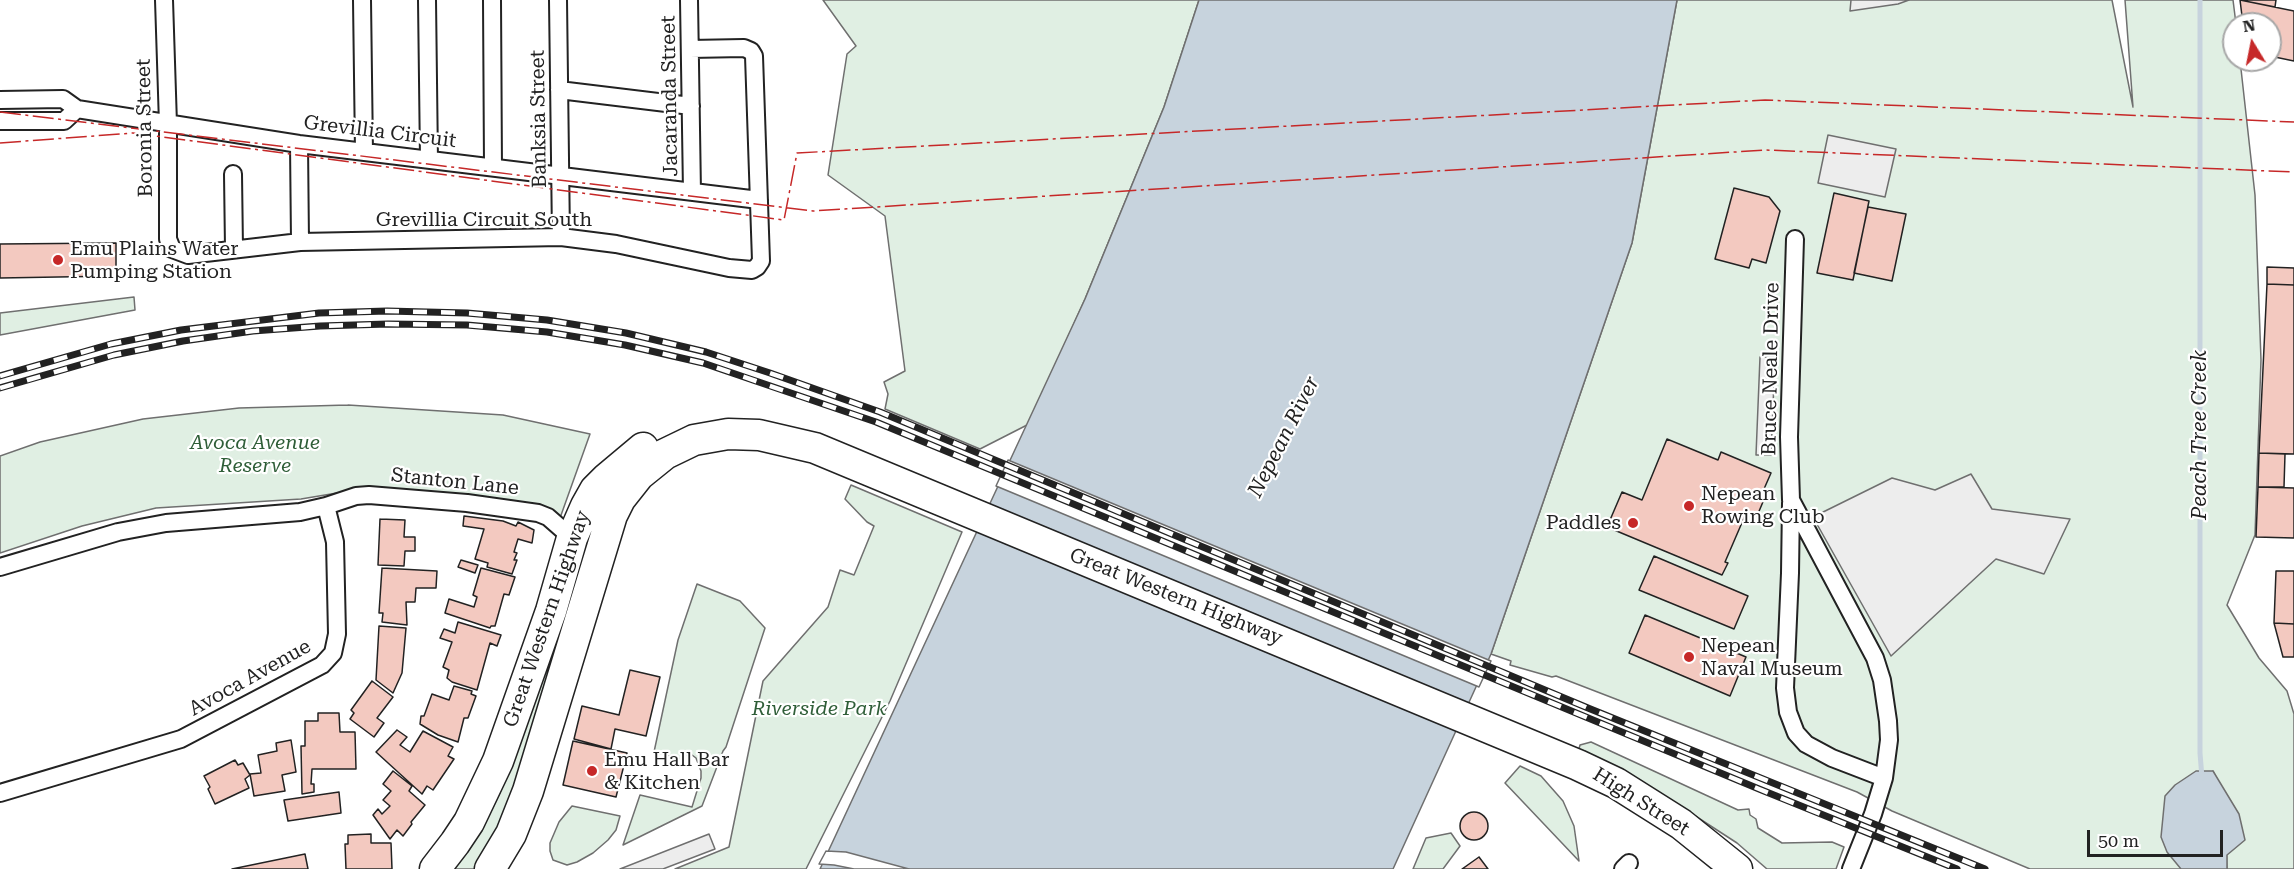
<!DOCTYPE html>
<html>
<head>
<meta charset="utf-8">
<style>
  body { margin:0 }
  #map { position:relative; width:2294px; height:869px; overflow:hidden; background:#fff; font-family:"Roboto Serif",serif }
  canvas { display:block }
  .north { position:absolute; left:2222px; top:12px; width:60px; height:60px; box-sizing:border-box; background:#fff; border:2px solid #a7a7a7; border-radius:50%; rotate:350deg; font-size:16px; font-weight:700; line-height:24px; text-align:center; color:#222 }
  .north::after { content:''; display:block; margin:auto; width:21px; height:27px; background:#c62828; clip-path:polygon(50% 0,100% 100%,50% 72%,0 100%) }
  .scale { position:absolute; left:2087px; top:830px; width:136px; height:27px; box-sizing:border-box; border:3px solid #222; border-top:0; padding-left:8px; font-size:18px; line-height:21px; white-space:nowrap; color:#222; -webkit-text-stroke:4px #fff; paint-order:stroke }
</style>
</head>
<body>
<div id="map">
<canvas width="2294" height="869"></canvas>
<div class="north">N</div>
<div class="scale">50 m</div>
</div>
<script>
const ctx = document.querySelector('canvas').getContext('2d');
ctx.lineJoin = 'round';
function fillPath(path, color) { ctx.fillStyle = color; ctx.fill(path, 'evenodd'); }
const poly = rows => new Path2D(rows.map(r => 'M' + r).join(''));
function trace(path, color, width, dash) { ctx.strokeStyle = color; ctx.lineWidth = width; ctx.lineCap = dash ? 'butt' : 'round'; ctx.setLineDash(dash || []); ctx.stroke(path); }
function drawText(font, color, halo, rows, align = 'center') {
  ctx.font = font + ' "Roboto Serif",serif'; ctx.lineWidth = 4.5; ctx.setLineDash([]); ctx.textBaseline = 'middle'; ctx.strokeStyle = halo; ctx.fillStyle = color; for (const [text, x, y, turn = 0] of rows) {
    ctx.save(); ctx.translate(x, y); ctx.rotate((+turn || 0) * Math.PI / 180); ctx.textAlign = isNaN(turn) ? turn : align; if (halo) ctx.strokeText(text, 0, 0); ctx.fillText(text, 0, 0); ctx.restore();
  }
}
const green = poly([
  [823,0,1199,0,1164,107,1085,299,1029,424,980,449,885,409,888,394,884,382,905,371,885,216,828,175,847,54,856,46,823,0],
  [1677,0,2112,0,2133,107,2125,0,2233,0,2236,24,2234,24,2234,60,2240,60,2255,195,2261,360,2255,535,2227,605,2259,658,2287,691,2294,714,2294,869,2227,869,2224,793,2213,771,2182,869,2030,869,1892,811,1857,792,1556,676,1552,677,1510,665,1511,661,1491,654,1632,243,1677,0],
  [134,297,135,310,0,335,0,313,134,297],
  [348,405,503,415,590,434,560,518,355,490,301,499,156,508,82,526,0,553,0,456,40,442,143,419,239,408,348,405],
  [851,485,962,532,890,701,806,869,675,869,729,847,763,681,828,607,840,570,854,575,874,526,867,522,845,499,851,485],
  [606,489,527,759,481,869,453,869,487,819,499,795,515,755,571,564,606,489],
  [697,584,740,601,765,628,726,747,723,751,702,806,623,845,640,795,692,807,701,778,701,771,696,758,692,755,687,755,681,759,654,752,678,640,697,584],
  [1591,742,1738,810,1749,809,1750,815,1756,819,1758,828,1782,843,1832,842,1844,847,1836,869,1767,869,1737,843,1683,808,1578,753,1580,745,1591,742],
  [1520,766,1541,776,1563,801,1574,826,1579,861,1505,783,1520,766],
  [572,806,620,816,616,830,608,840,593,853,577,862,567,865,553,860,550,851,550,843,559,822,572,806],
  [1451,833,1460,846,1443,869,1413,869,1426,838,1451,833]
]);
fillPath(green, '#e0efe3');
trace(green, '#6f6f6f', 1.5);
const parking = poly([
  [1851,0,1909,0,1898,4,1850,11,1851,0],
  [1828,135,1896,149,1885,197,1818,183,1828,135],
  [1760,357,1775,357,1771,455,1756,455,1760,357],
  [1971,474,1992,509,2070,519,2044,574,1996,559,1891,656,1813,517,1892,478,1935,490,1971,474],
  [709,834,715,849,663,869,620,869,709,834]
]);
fillPath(parking, '#ededed');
trace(parking, '#6f6f6f', 1.5);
const water = poly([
  [1199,0,1677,0,1632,243,1491,654,1393,869,820,869,1085,299,1164,107,1199,0],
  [2196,771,2213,771,2239,814,2245,840,2227,855,2227,869,2181,869,2167,852,2161,837,2165,796,2175,785,2196,771]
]);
fillPath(water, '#c7d3dd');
trace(water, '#6f6f6f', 1.5);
const pier = poly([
  [1008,460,1491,661,1479,687,996,486,1008,460],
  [826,851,846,852,909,869,854,869,834,865,819,864,826,851]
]);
fillPath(pier, '#fff');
trace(pier, '#6f6f6f', 1.5);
trace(poly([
  [2200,0,2200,753,2202,778]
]), '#c7d3dd', 5);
const building = poly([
  [2240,0,2294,11,2294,61,2270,56,2270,24,2243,24,2240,0],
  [2240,0,2276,0,2275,7,2240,0],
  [1734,188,1769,197,1780,211,1766,263,1752,259,1749,268,1715,259,1734,188],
  [1834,193,1869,201,1853,280,1817,273,1834,193],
  [1868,207,1906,214,1892,281,1854,273,1868,207],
  [116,243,116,276,0,278,0,244,116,243],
  [2267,267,2294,268,2294,285,2267,284,2267,267],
  [2267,284,2294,285,2294,454,2259,453,2267,284],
  [1667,439,1718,460,1721,452,1771,473,1764,489,1768,490,1757,516,1747,511,1725,562,1728,563,1722,575,1607,527,1622,492,1642,500,1667,439],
  [2259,453,2285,454,2284,487,2258,487,2259,453],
  [2258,487,2294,488,2294,538,2256,537,2258,487],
  [464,516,503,521,516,526,518,522,534,530,532,543,518,539,514,552,517,553,514,560,517,560,512,574,487,567,488,563,475,559,484,529,463,526,464,516],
  [380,519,405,520,404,537,415,537,415,551,405,551,404,566,378,565,380,519],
  [1654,556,1748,596,1734,629,1639,590,1654,556],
  [461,560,478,565,475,573,458,567,461,560],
  [382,568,437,571,436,588,416,588,415,602,406,602,407,625,382,622,383,613,379,613,382,568],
  [481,568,515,577,509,595,504,594,495,626,491,626,490,628,445,613,449,599,474,607,477,597,473,595,481,568],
  [2276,571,2294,571,2294,624,2274,623,2276,571],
  [1645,615,1746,657,1730,696,1629,653,1645,615],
  [458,622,501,635,497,646,490,643,477,690,452,682,447,678,449,670,443,667,452,642,440,638,444,629,455,633,458,622],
  [2274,623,2294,624,2294,657,2283,657,2274,623],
  [379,626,406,628,402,673,393,693,376,680,379,626],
  [630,670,660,677,646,736,615,729,611,749,574,739,582,706,619,715,630,670],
  [372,681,393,697,377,718,384,723,374,737,350,719,354,713,351,710,372,681],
  [454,686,472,691,471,694,476,696,468,718,464,718,458,742,438,735,420,724,421,716,424,716,432,694,449,700,454,686],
  [318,713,339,713,340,732,355,732,356,769,312,769,311,784,314,784,314,792,302,794,301,746,305,746,305,721,318,721,318,713],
  [397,730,407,737,400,745,410,752,423,731,453,747,448,756,454,759,433,790,427,786,422,794,376,752,397,730],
  [291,740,296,772,282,775,285,791,254,796,250,774,261,773,258,755,277,751,276,743,291,740],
  [573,741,627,753,616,797,563,785,573,741],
  [235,760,238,765,243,763,250,775,245,779,249,788,215,804,208,789,210,787,204,776,235,760],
  [393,771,412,786,409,791,425,805,411,822,412,824,403,836,397,830,390,839,373,815,378,809,382,814,390,806,383,800,391,791,383,784,393,771],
  [339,792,341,813,288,821,284,800,339,792],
  '1460 826a14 14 0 1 1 28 0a14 14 0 1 1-28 0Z',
  [371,834,371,843,391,843,392,869,346,869,345,844,348,844,348,835,371,834],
  [305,854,308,869,232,869,305,854],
  [1479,857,1488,869,1462,869,1479,857]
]);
fillPath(building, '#f3c9c0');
trace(building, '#222', 1.5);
const street = poly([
  [164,0,168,124,168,239,172,249,188,255,300,242,561,237,616,244,729,268,752,270,757,267,761,261,754,56,751,51,744,48,690,49],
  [362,0,364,152],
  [427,0,429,160],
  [492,0,493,167],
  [558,0,561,237],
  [689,0,692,192],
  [559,90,691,106],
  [0,100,63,99,77,109,299,144,759,200],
  [0,121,64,121,77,109],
  [299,144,300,242],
  [233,174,234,249],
  [1795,239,1789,437,1791,500,1875,658,1882,680,1888,721,1889,740,1884,778,1873,814,1851,869],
  [1791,503,1790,573,1785,688,1788,712,1796,733,1806,744,1832,758,1884,778],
  [326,506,356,496,369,495,467,503,538,513,548,517,572,538],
  [0,567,118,532,166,523,300,512,326,506,335,542,337,634,333,653,322,665,181,739,0,793],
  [1623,869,1629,863]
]);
const highway = poly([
  [435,869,455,843,469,822,498,761,551,611,572,538,586,506,595,490,606,479,643,448],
  [490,869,511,834,528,791,612,515,620,499,639,475,665,454,694,440,728,434,759,435,815,448,1578,765,1616,783,1681,824,1737,869]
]);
trace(street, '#222', 20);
trace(highway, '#222', 33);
trace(street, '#fff', 16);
trace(highway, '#fff', 30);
const rail = poly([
  [0,376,111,344,181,330,319,313,387,311,467,313,547,320,626,333,706,352,770,373,880,412,1588,708,1985,869],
  [0,388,114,355,183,341,253,331,320,326,388,324,467,325,547,332,625,345,703,363,876,422,1759,789,1957,869]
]);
trace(rail, '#222', 7);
trace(rail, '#fff', 4.5, [14]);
trace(poly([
  [0,112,813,211,1766,150,2294,172],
  [0,143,133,133,784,220,797,153,1765,100,2294,122]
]), '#c62828', 1.5, [21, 4.5, 3, 4.5]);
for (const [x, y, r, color] of [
  [58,260,6,"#c62828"],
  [1689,506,6,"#c62828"],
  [1633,523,6,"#c62828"],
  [1689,657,6,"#c62828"],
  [592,771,6,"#c62828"]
]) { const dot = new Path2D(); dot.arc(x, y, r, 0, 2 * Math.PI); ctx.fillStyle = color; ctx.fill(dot); trace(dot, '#fff', 2); }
drawText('20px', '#222', '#fff', [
  ["Jacaranda Street",670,96,-91],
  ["Banksia Street",539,119,-91],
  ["Boronia Street",145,128,-91],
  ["Grevillia Circuit",380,132,7],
  ["Grevillia Circuit South",484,220],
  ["Bruce Neale Drive",1771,369,-89],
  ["Stanton Lane",455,482,6],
  ["Great Western Highway",1176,597,22],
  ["Great Western Highway",547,619,-71],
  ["Avoca Avenue",250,678,-29],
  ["High Street",1641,802,32]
]);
drawText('20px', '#222', '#fff', [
  ["Emu Plains Water",70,249],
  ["Pumping Station",70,272],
  ["Nepean",1701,494],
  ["Rowing Club",1701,517],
  ["Paddles",1621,523,"right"],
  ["Nepean",1701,646],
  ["Naval Museum",1701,669],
  ["Emu Hall Bar",604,760],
  ["& Kitchen",604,783]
], 'left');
drawText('italic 20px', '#2f5e38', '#fff', [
  ["Avoca Avenue",255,443],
  ["Reserve",255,466],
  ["Riverside Park",819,709]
]);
drawText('italic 21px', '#222', '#fff', [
  ["Peach Tree Creek",2200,435,-90],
  ["Nepean River",1284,437,-63]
]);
</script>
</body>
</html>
